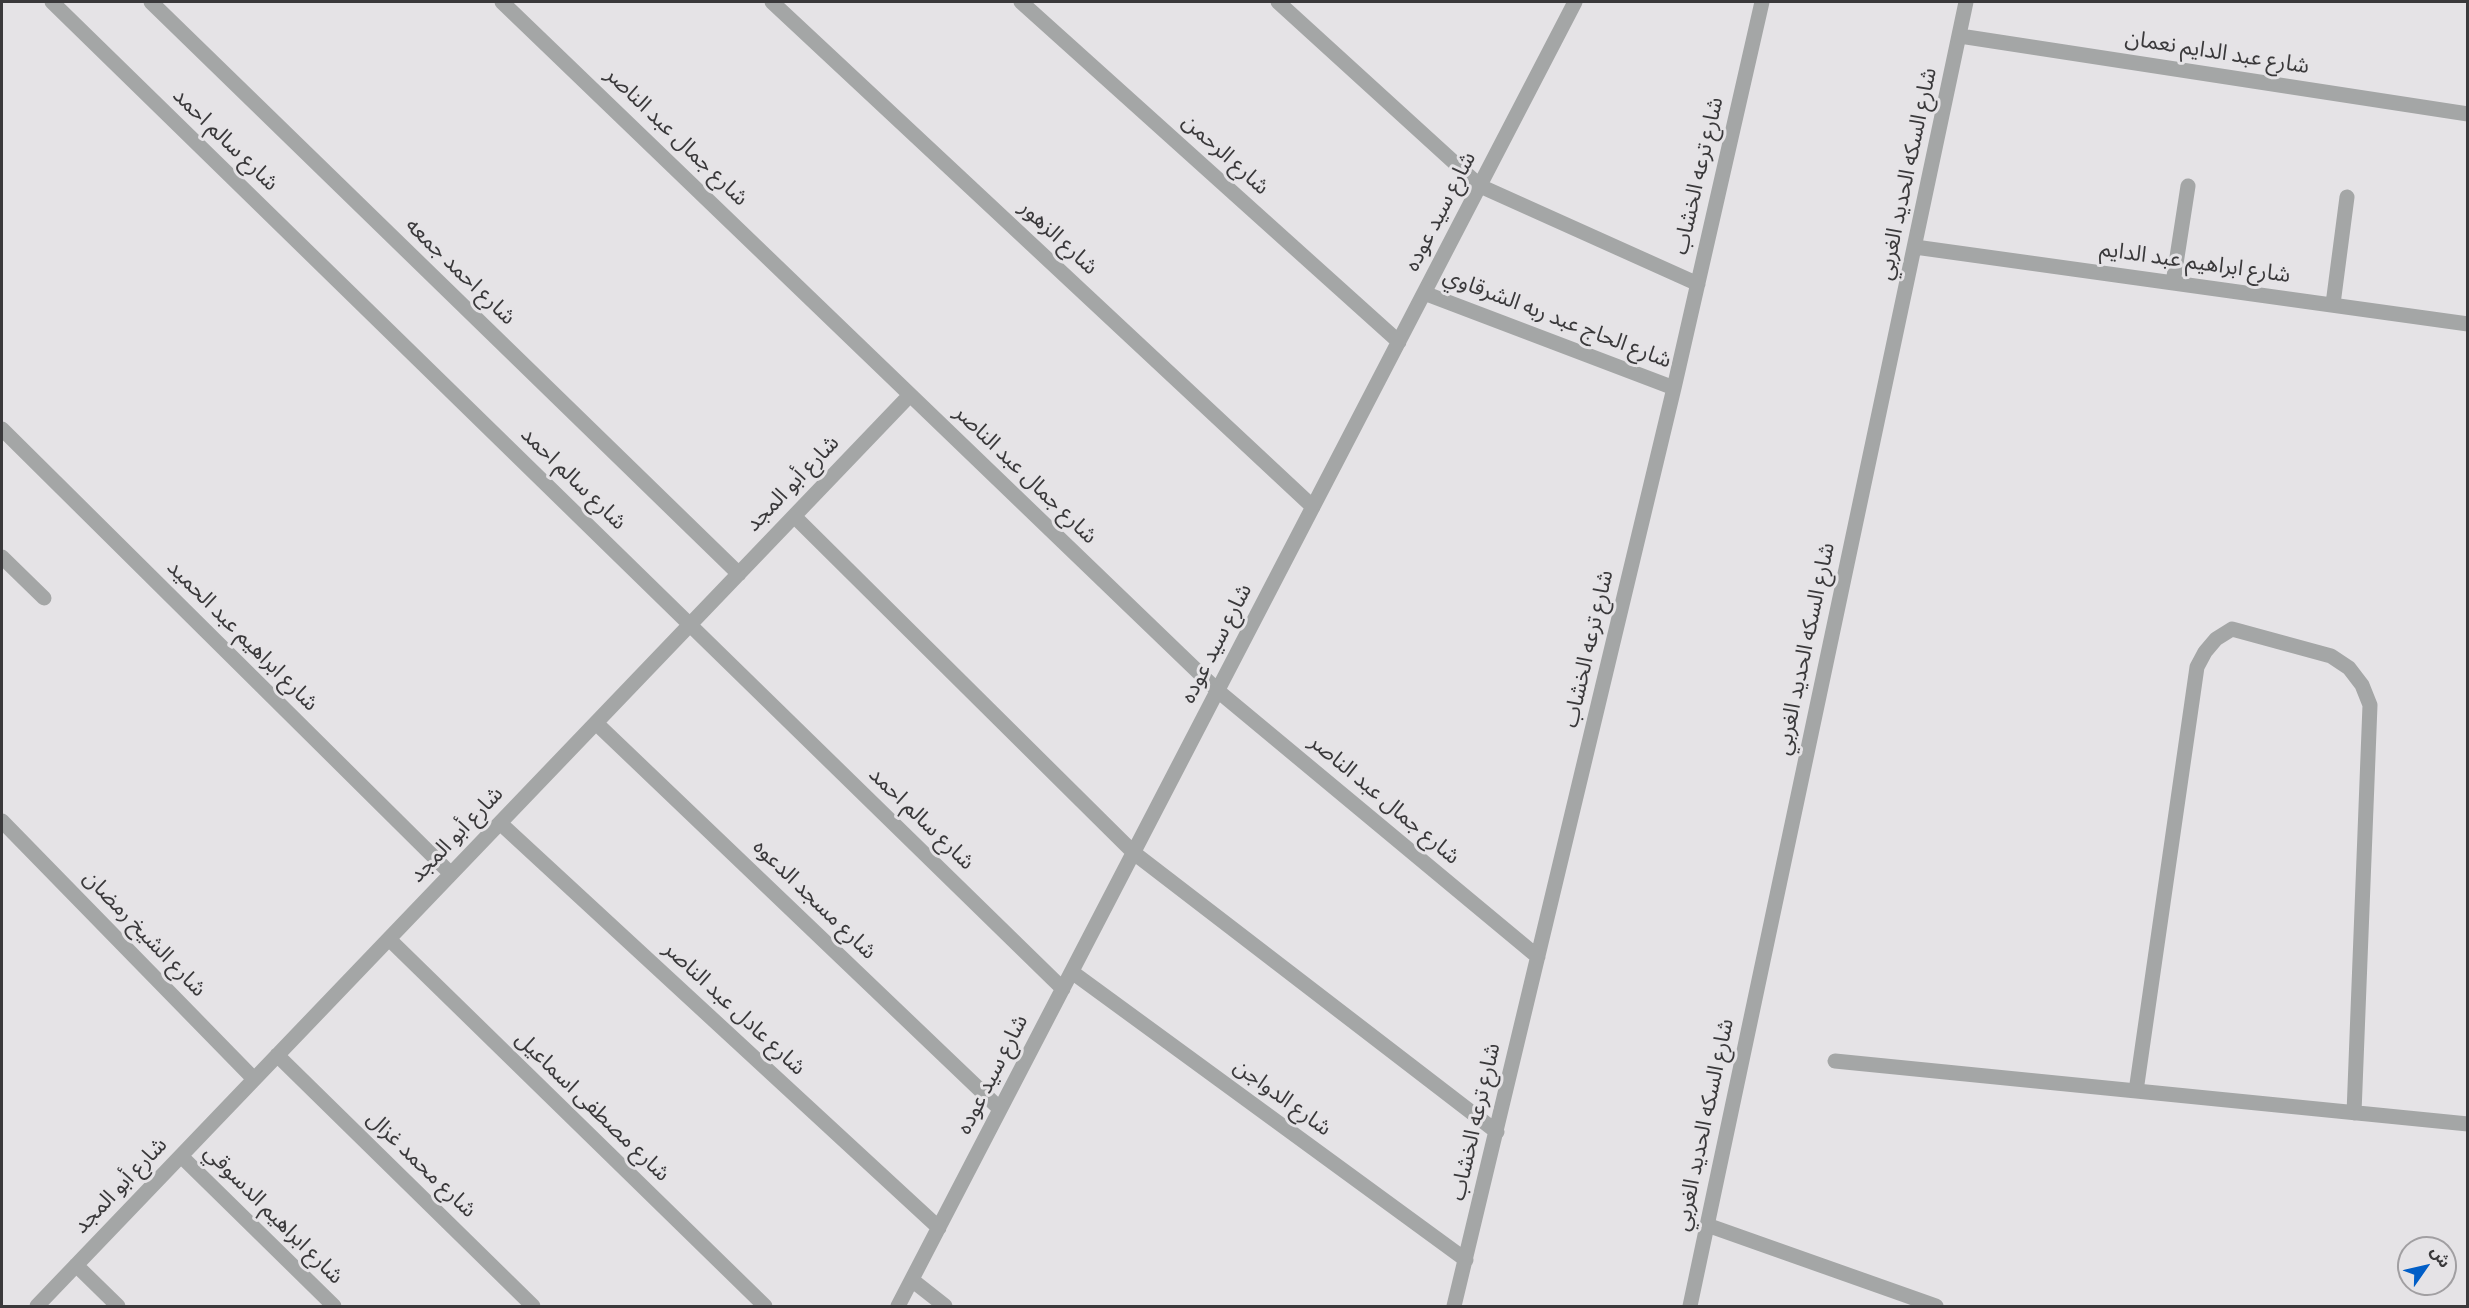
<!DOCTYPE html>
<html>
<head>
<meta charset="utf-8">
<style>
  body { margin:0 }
  #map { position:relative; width:2469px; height:1308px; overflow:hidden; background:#e5e3e6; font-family:Signika,"Noto Sans Arabic",sans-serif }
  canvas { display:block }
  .frame { position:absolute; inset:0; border:3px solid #3a393b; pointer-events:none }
  .north { position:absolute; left:2397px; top:1236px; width:60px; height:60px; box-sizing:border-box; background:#e5e3e6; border:2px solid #a19fa2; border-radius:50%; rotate:56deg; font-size:16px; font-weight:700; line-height:24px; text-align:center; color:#3a393b }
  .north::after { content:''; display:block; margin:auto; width:21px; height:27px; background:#015ec7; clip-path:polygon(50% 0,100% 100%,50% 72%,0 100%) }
</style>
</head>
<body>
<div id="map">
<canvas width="2469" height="1308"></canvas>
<div class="frame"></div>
<div class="north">ش</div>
</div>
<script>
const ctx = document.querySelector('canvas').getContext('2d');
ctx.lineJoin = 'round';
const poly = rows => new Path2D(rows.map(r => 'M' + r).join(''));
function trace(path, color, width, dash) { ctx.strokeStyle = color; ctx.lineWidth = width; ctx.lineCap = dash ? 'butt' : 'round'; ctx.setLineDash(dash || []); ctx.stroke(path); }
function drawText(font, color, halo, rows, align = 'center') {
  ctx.font = font + ' Signika,"Noto Sans Arabic",sans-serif'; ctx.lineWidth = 6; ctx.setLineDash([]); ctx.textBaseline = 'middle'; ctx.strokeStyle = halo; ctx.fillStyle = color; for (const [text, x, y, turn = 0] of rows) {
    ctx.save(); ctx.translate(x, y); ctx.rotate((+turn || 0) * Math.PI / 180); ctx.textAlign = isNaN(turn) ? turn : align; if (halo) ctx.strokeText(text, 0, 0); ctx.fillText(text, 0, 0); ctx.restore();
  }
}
trace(poly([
  [52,2,1063,989],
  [151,2,739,574],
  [502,2,1218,691,1538,957],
  [772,2,1313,507],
  [1021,2,1399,342],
  [1278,2,1480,186,1698,284],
  [1960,36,2468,114],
  [1915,247,2468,324],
  [2173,283,2188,186],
  [1424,293,1674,388],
  [2333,304,2347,197],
  [2,429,451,874],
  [794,516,1134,853,1497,1132],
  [2,557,44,598],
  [596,723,1000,1109],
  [2,821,254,1079],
  [500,823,939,1228],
  [389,939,765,1306],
  [1072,972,1466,1260],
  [277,1055,533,1306],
  [1835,1061,2468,1124],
  [2136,1091,2197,667,2205,652,2216,639,2232,629,2331,656,2349,668,2362,685,2370,705,2354,1113],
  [181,1156,334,1306],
  [1707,1225,1936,1306],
  [76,1265,118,1306],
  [912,1280,945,1306],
  [37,1306,910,395],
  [898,1306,1575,2],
  [1454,1306,1674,388,1762,2],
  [1690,1306,1966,2]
]), '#a4a6a6', 15);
drawText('22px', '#3a393b', '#e5e3e6', [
  ["شارع عبد الدايم نعمان",2217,53,9],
  ["شارع جمال عبد الناصر",676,137,44],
  ["شارع سالم احمد",225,140,44],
  ["شارع الرحمن",1225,155,42],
  ["شارع السكه الحديد الغربي",1908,174,-78],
  ["شارع ترعه الخشاب",1699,176,-77],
  ["شارع سيد عوده",1441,212,-63],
  ["شارع الزهور",1058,238,43],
  ["شارع ابراهيم عبد الدايم",2195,263,8],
  ["شارع احمد جمعه",460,272,44],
  ["شارع الحاج عبد ربه الشرقاوي",1557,319,21],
  ["شارع جمال عبد الناصر",1025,475,44],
  ["شارع سالم احمد",573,479,44],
  ["شارع أبو المجد",793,484,-46],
  ["شارع ابراهيم عبد الحميد",242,636,45],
  ["شارع سيد عوده",1217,644,-63],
  ["شارع ترعه الخشاب",1589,649,-77],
  ["شارع السكه الحديد الغربي",1806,649,-78],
  ["شارع جمال عبد الناصر",1384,800,40],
  ["شارع سالم احمد",921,819,44],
  ["شارع أبو المجد",457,835,-46],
  ["شارع مسجد الدعوه",814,900,44],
  ["شارع الشيخ رمضان",144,934,46],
  ["شارع عادل عبد الناصر",734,1009,43],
  ["شارع سيد عوده",993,1075,-63],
  ["شارع الدواجن",1282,1098,36],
  ["شارع مصطفى اسماعيل",592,1107,44],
  ["شارع ترعه الخشاب",1476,1122,-77],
  ["شارع السكه الحديد الغربي",1705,1125,-78],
  ["شارع محمد غزال",421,1165,44],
  ["شارع أبو المجد",121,1186,-46],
  ["شارع ابراهيم الدسوقي",273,1215,45]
]);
</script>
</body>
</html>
